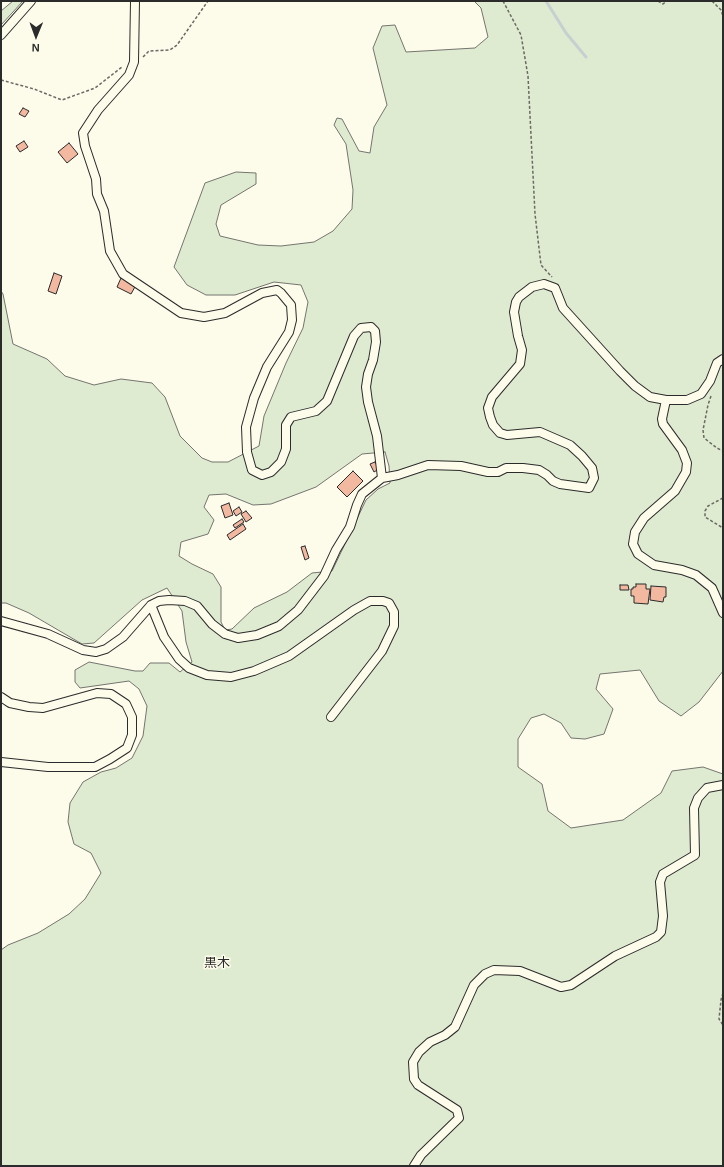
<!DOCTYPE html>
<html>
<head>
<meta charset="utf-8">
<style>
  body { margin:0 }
  #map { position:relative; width:724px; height:1167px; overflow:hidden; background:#fdfbea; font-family:Helvetica,sans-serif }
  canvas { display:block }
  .frame { position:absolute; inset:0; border:2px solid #2b2b2b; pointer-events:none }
  .north { position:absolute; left:16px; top:16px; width:40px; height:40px; -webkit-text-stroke:3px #fdfbea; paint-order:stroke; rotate:181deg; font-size:11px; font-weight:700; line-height:16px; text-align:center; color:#2b2b2b }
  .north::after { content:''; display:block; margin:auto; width:14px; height:18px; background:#2b2b2b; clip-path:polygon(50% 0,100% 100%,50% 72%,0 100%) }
</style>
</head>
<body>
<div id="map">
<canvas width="724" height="1167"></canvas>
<div class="frame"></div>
<div class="north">N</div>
</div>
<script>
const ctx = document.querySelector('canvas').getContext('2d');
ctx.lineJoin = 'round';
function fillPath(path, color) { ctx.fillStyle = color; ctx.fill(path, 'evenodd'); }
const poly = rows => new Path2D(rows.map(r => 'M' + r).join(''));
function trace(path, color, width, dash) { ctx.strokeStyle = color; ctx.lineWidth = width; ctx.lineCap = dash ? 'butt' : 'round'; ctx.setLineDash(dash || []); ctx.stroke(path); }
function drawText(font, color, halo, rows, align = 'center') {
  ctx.font = font + ' Helvetica,"Noto Sans JP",sans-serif'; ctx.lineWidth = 3; ctx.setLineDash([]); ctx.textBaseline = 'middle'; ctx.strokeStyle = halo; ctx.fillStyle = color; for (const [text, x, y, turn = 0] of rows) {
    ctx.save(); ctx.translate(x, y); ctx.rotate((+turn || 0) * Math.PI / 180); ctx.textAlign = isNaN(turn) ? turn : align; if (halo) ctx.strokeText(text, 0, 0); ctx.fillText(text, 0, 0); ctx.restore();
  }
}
const green = poly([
  [13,1,23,1,1,25,1,11,13,1],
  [474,1,723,1,723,671,699,702,681,716,659,701,640,670,600,674,596,689,613,709,604,734,585,739,571,738,561,723,544,714,531,718,518,739,518,767,542,784,548,811,571,828,623,820,661,793,672,771,703,767,723,774,723,1166,1,1166,1,950,8,945,38,933,69,914,85,899,101,873,91,853,74,844,68,822,70,803,83,782,101,772,116,768,132,758,143,736,147,706,139,689,129,681,80,688,75,682,75,670,89,662,135,671,143,671,150,663,169,663,180,672,192,662,186,642,182,611,167,588,142,600,94,643,82,644,29,613,6,603,1,603,1,291,3,294,13,344,47,359,65,376,94,385,121,379,152,383,165,397,180,436,202,458,212,462,228,462,259,446,264,416,286,363,303,328,308,302,301,285,274,282,235,295,206,295,187,285,174,267,205,183,236,172,256,173,256,184,221,205,216,224,220,236,258,245,281,246,314,242,333,231,352,209,353,190,346,144,334,125,337,118,342,119,359,151,370,153,374,127,387,105,373,48,382,26,395,25,406,52,475,48,488,37,481,8,474,1],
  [385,452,389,466,390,483,378,489,366,500,332,571,312,573,287,592,254,608,232,629,225,630,221,622,221,587,213,574,192,564,179,556,181,542,208,534,214,520,204,507,209,495,226,494,253,505,271,504,316,487,362,454,385,452]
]);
fillPath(green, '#deebd1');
trace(green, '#74746e', 1);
trace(poly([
  [546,1,566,33,586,57]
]), '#c7d0d0', 3);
const building = poly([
  [23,108,29,111,25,117,19,114,23,108],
  [24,141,28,147,20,152,16,146,24,141],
  [69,143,78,154,67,163,58,152,69,143],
  [54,273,62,276,56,294,48,291,54,273],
  [121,278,136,285,131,294,117,287,121,278],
  [375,462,379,469,374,472,370,464,375,462],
  [353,471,363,481,347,497,337,487,353,471],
  [229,503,233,515,225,518,221,506,229,503],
  [239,507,242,512,236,516,233,511,239,507],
  [246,511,252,518,246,522,241,514,246,511],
  [242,519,244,522,235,528,233,525,242,519],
  [243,524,246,529,230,540,227,535,243,524],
  [305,546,309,558,305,560,301,547,305,546],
  [636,584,646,584,646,589,650,589,648,604,634,603,634,596,631,596,631,589,633,589,633,587,636,587,636,584],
  [620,585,628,585,629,590,620,590,620,585],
  [651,586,666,587,666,597,664,597,663,602,650,600,651,586]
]);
fillPath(building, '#f2b8a0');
trace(building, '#2b2b2b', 1);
const street = poly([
  [135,1,134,62,129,75,98,110,83,133,85,146,96,179,97,194,104,211,110,251,123,274,181,313,204,317,225,313,262,293,277,290,281,293,291,305,292,320,289,332,267,367,254,398,246,427,247,452,252,470,262,475,271,472,281,462,286,449,286,425,291,417,316,411,327,401,354,336,361,328,371,327,375,331,376,342,373,360,368,374,366,387,368,402,377,436,382,478],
  [1,35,31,1],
  [666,400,662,419,663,424,682,450,687,463,686,472,675,491,644,518,635,532,633,544,638,554,654,565,682,570,696,575,712,588,723,613],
  [151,605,164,637,179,659,189,668,207,675,231,677,254,671,289,656,354,610,370,601,383,601,389,603,394,612,394,626,382,651,331,717],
  [1,621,48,634,83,650,96,652,106,649,123,637,151,605,159,601,169,600,185,601,197,606,212,624,225,634,238,638,257,635,279,626,298,610,324,576,336,550,350,527,357,505,362,494,382,478,398,475,428,465,461,466,488,472,498,472,506,468,523,468,539,470,547,475,553,481,560,484,589,488,594,478,592,468,582,456,570,445,540,432,507,435,500,433,493,425,490,417,488,408,492,397,520,364,522,350,518,336,514,312,516,302,519,297,532,287,544,284,555,288,563,308,620,371,635,386,650,397,666,400,687,400,701,394,710,381,717,363,723,359],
  [1,697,10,703,29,707,43,708,97,693,111,694,126,704,132,717,132,735,127,748,110,759,95,767,48,767,1,762],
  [414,1166,421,1155,459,1118,457,1110,418,1085,414,1079,413,1062,419,1052,430,1042,445,1035,455,1027,474,985,485,974,494,970,520,971,561,987,571,985,615,956,656,937,661,932,663,916,660,882,663,874,695,855,694,808,698,798,707,788,723,785]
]);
trace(street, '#2b2b2b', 10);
trace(poly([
  [503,1,521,35,528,76,535,214,541,265,552,277],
  [658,1,663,4,667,1],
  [712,1,721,10,723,16],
  [143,57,149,51,170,50,177,45,208,1],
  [1,80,34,89,62,100,95,88,122,67],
  [711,396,708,405,703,430,704,438,717,448,723,451],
  [723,498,708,506,705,511,705,517,723,528],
  [723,993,721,1000,719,1019,723,1025]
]), '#6a6964', 1.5, [3, 2]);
trace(street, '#fdfbea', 8);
drawText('13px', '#2b2b2b', '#fdfbea', [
  ["黒木",217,963]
]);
</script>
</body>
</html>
